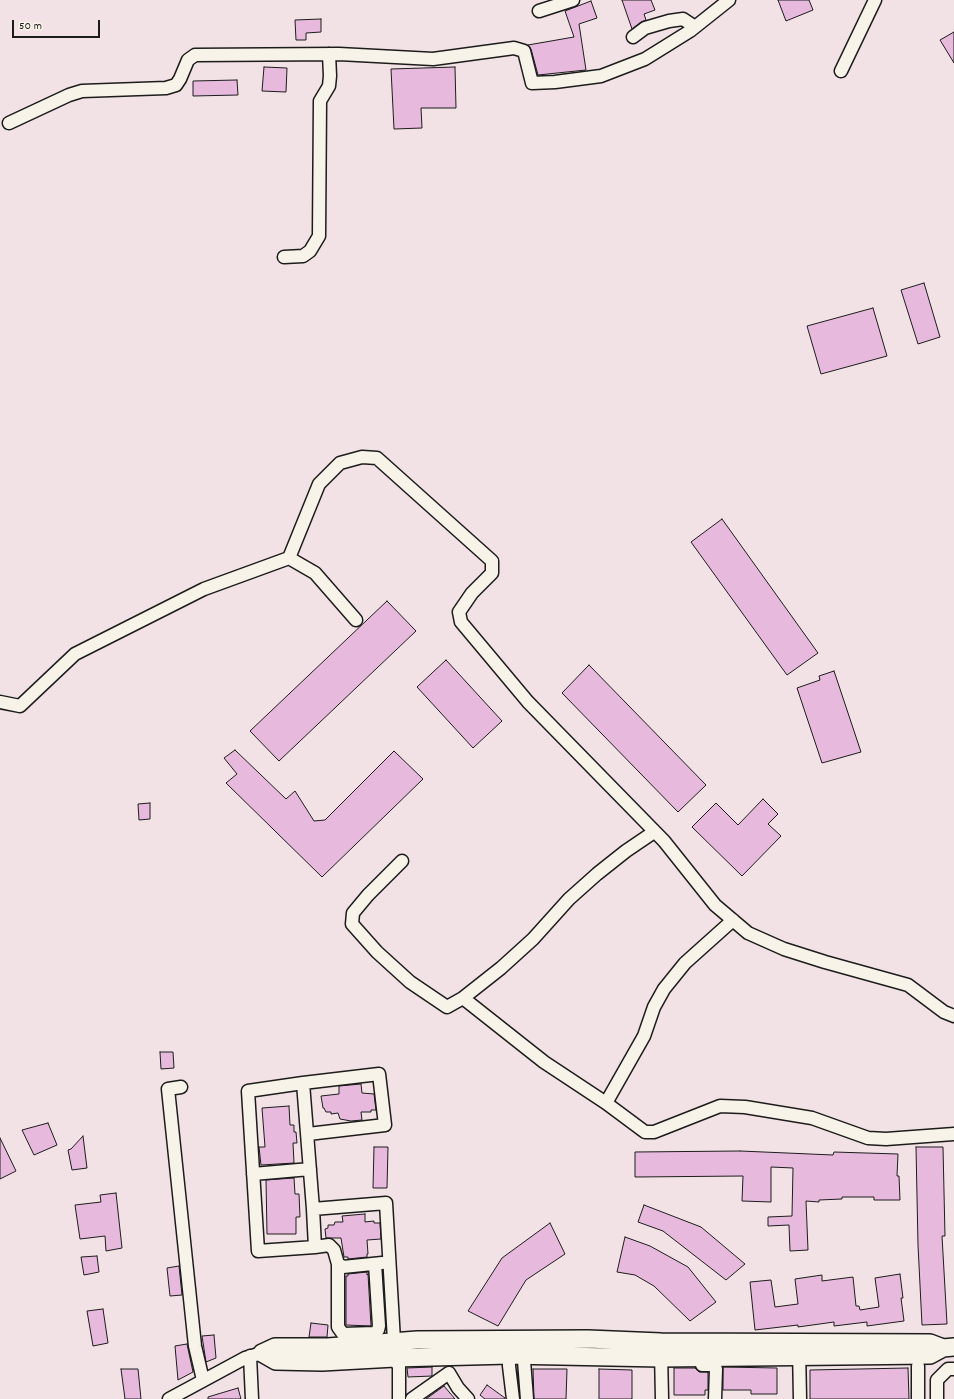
<!DOCTYPE html>
<html>
<head>
<meta charset="utf-8">
<style>
  body { margin:0 }
  #map { position:relative; width:954px; height:1399px; overflow:hidden; background:#f2e2e5; font-family:Dekko,sans-serif }
  canvas { display:block }
  .scale { position:absolute; left:12px; top:20px; width:88px; height:18px; box-sizing:border-box; border:2px solid #1c1c1c; border-top:0; padding-left:5px; font-size:12px; line-height:14px; white-space:nowrap; color:#1c1c1c; -webkit-text-stroke:3px #f7f3e8; paint-order:stroke }
</style>
</head>
<body>
<div id="map">
<canvas width="954" height="1399"></canvas>
<div class="scale">50 m</div>
</div>
<script>
const ctx = document.querySelector('canvas').getContext('2d');
ctx.lineJoin = 'round';
function fillPath(path, color) { ctx.fillStyle = color; ctx.fill(path, 'evenodd'); }
const poly = rows => new Path2D(rows.map(r => 'M' + r).join(''));
function trace(path, color, width, dash) { ctx.strokeStyle = color; ctx.lineWidth = width; ctx.lineCap = dash ? 'butt' : 'round'; ctx.setLineDash(dash || []); ctx.stroke(path); }
const building = poly([
  [622,0,651,0,655,10,644,14,646,20,641,22,632,29,622,0],
  [778,0,809,0,813,10,786,21,778,0],
  [591,1,597,18,579,24,586,70,538,75,531,49,528,45,574,37,565,11,591,1],
  [321,19,321,32,306,33,306,40,296,40,295,20,321,19],
  [954,32,954,63,940,40,954,32],
  [264,67,287,68,286,92,262,91,264,67],
  [455,67,456,108,421,108,422,128,394,129,391,69,455,67],
  [237,80,238,95,193,96,193,81,237,80],
  [924,283,940,337,918,344,901,290,924,283],
  [873,308,887,356,821,374,807,326,873,308],
  [722,519,818,653,787,675,691,542,722,519],
  [387,601,416,631,279,761,250,731,387,601],
  [446,660,502,721,473,748,417,687,446,660],
  [589,665,706,785,678,812,562,693,589,665],
  [834,671,861,752,822,763,797,688,820,680,819,676,834,671],
  [235,750,286,799,295,791,314,821,325,820,394,751,423,779,322,877,226,783,237,774,224,758,235,750],
  [763,799,778,814,768,824,781,836,742,876,692,827,716,803,738,825,763,799],
  [150,803,150,819,139,820,138,804,150,803],
  [160,1052,173,1052,174,1068,161,1069,160,1052],
  [361,1084,362,1093,374,1094,376,1110,371,1110,371,1112,361,1112,362,1120,351,1121,340,1119,338,1113,331,1114,331,1112,326,1112,324,1108,323,1108,321,1096,339,1094,339,1086,361,1084],
  [289,1106,290,1125,294,1125,294,1132,296,1132,297,1143,293,1143,294,1163,261,1165,259,1147,265,1147,262,1108,289,1106],
  [48,1123,57,1145,34,1155,22,1130,48,1123],
  [83,1136,87,1168,72,1170,68,1150,71,1149,83,1136],
  [0,1138,16,1171,0,1179,0,1138],
  [374,1147,388,1147,387,1188,373,1188,374,1147],
  [916,1147,943,1147,945,1236,942,1236,947,1324,922,1325,918,1245,916,1147],
  [740,1151,833,1155,834,1152,898,1154,897,1176,899,1176,900,1200,874,1200,874,1197,842,1197,842,1199,819,1200,819,1202,806,1201,808,1250,790,1251,789,1225,768,1226,768,1217,792,1216,793,1168,771,1167,771,1202,742,1201,743,1176,635,1177,635,1152,740,1151],
  [294,1178,295,1194,299,1194,300,1217,296,1217,296,1234,267,1234,266,1180,294,1178],
  [116,1193,122,1248,106,1251,105,1236,80,1239,75,1205,101,1202,100,1195,116,1193],
  [644,1205,701,1227,745,1264,726,1280,663,1231,638,1222,644,1205],
  [365,1214,365,1222,374,1221,374,1223,380,1223,381,1239,367,1240,368,1254,367,1254,367,1257,348,1259,348,1257,344,1257,341,1238,326,1238,325,1229,328,1228,328,1225,334,1225,335,1222,343,1222,342,1216,365,1214],
  [550,1223,565,1254,526,1280,498,1326,468,1311,502,1258,550,1223],
  [625,1237,650,1246,688,1267,716,1302,690,1321,654,1286,635,1275,617,1272,625,1237],
  [97,1256,99,1272,84,1275,81,1257,97,1256],
  [179,1266,182,1295,170,1296,167,1268,179,1266],
  [367,1272,367,1275,368,1274,371,1326,346,1325,346,1276,348,1276,348,1274,367,1272],
  [900,1274,903,1298,901,1298,904,1321,867,1326,867,1322,834,1326,834,1322,798,1327,798,1325,755,1330,750,1282,771,1280,775,1307,798,1304,795,1279,822,1275,822,1281,853,1277,856,1306,859,1306,860,1310,879,1307,875,1278,900,1274],
  [103,1309,108,1343,93,1346,87,1311,103,1309],
  [311,1323,328,1325,327,1337,309,1337,311,1323],
  [214,1335,216,1358,206,1362,202,1336,214,1335],
  [187,1344,193,1372,178,1380,175,1346,187,1344],
  [432,1367,432,1376,408,1377,407,1368,432,1367],
  [723,1367,777,1368,777,1394,751,1394,751,1390,723,1390,723,1367],
  [674,1368,695,1368,699,1372,708,1372,708,1390,705,1390,705,1395,674,1395,674,1368],
  [908,1368,909,1399,810,1399,810,1370,908,1368],
  [121,1369,138,1369,141,1399,125,1399,121,1369],
  [533,1369,567,1369,566,1399,534,1399,533,1369],
  [599,1369,632,1370,632,1399,599,1399,599,1369],
  [487,1385,505,1398,505,1399,485,1399,480,1395,487,1385],
  [444,1386,455,1399,426,1399,444,1386],
  [238,1388,241,1399,208,1399,208,1397,238,1388]
]);
fillPath(building, '#e7badd');
trace(building, '#1c1c1c', 1);
const street = poly([
  [539,11,573,0],
  [633,37,645,28,669,21,683,19,695,27],
  [841,71,875,0],
  [9,123,69,95,82,91,166,88,176,85,180,79,188,60,195,55,339,54,433,59,514,48,524,51,532,83,555,82,601,76,645,59,690,31,729,0],
  [284,257,303,256,310,251,319,236,320,101,329,86,330,76,329,54],
  [289,558,319,484,340,463,362,457,377,458,492,561,492,573,472,593,459,612,461,622,528,702,664,841,715,905,748,933,784,949,825,962,908,985,944,1012,954,1016],
  [0,702,20,706,75,654,204,589,289,558,315,573,356,620],
  [402,861,368,895,353,913,352,924,377,952,410,982,447,1007,463,998,501,968,533,939,569,899,597,874,626,851,654,832],
  [463,998,544,1062,606,1103,645,1132,654,1132,720,1106,745,1107,812,1118,868,1138,886,1139,954,1134],
  [303,1083,379,1074,385,1125,308,1134],
  [181,1087,168,1089,195,1346,203,1380],
  [606,1103,644,1036,654,1007,664,989,685,963,733,920],
  [253,1174,310,1169],
  [313,1209,315,1247,258,1251,248,1091,303,1083,313,1209,386,1203,395,1358,396,1362,399,1366,399,1399],
  [315,1247,329,1245,334,1250,338,1264,343,1267,382,1263],
  [338,1264,338,1327,343,1334,375,1333,378,1330,379,1326,375,1264],
  [509,1347,509,1366,513,1399],
  [523,1348,527,1399],
  [799,1348,800,1399],
  [661,1351,662,1399],
  [250,1356,252,1399],
  [702,1365,712,1365,716,1369,715,1399],
  [169,1399,245,1358,262,1353],
  [412,1399,449,1373,458,1388,468,1399],
  [918,1399,918,1366],
  [937,1399,937,1380,948,1369,954,1369]
]);
const secondary = poly([
  [262,1353,275,1347,328,1347,417,1340,588,1339,661,1342,930,1343,943,1348,954,1347],
  [262,1353,276,1361,322,1362,395,1358,509,1355,661,1358,930,1355,943,1348]
]);
trace(street, '#1c1c1c', 15);
trace(secondary, '#1c1c1c', 20);
trace(street, '#f7f3e8', 12);
trace(secondary, '#f7f3e8', 17);
</script>
</body>
</html>
